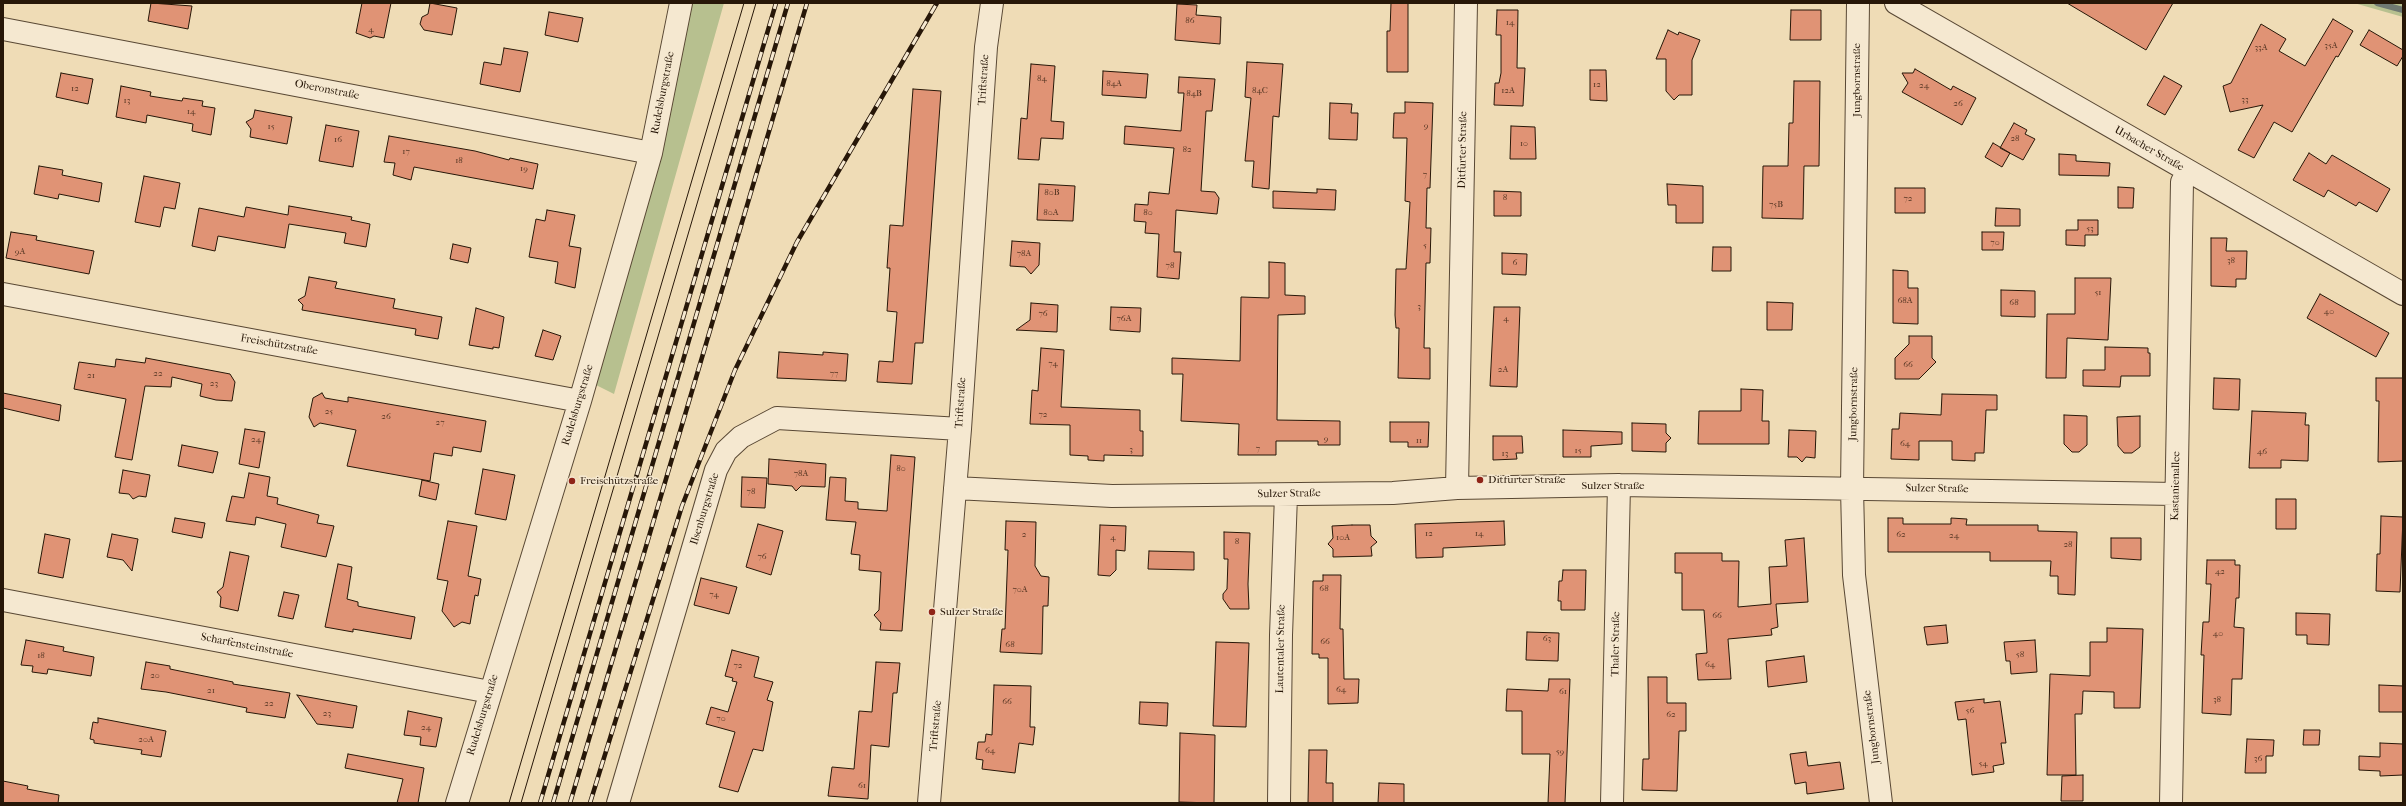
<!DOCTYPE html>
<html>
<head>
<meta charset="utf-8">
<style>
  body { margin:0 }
  #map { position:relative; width:2406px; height:806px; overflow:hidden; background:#efdcb6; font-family:"IM FELL French Canon",serif }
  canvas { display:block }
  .frame { position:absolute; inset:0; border:4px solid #271708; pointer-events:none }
</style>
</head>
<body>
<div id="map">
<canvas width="2406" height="806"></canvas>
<div class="frame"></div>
</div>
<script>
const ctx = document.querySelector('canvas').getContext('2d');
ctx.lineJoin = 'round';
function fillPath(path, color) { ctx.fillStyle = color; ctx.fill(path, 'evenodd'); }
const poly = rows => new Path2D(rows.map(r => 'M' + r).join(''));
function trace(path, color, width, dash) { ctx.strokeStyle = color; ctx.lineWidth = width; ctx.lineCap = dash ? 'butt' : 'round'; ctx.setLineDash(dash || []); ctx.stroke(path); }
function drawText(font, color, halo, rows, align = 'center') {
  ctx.font = font + ' "IM FELL French Canon",serif'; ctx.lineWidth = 3; ctx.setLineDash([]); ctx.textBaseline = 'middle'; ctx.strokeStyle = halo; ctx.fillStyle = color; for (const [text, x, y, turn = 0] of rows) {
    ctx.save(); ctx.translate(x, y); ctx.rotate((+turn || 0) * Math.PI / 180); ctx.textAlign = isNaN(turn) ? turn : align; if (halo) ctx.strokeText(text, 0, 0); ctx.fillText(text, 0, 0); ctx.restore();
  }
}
fillPath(poly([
  [690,3,724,3,614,394,592,383],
  [2354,3,2403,3,2403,17]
]), '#b7c08f');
trace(poly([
  [2377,3,2403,10]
]), '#6f7872', 6);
const building = poly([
  [151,3,192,6,188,29,148,21,151,3],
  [362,3,391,3,384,38,374,36,370,38,356,33,362,3],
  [430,3,457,8,452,35,424,30,420,24,422,17,428,14,430,3],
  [1391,3,1408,3,1408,72,1387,72,1387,31,1390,31,1391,3],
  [2067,3,2173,3,2146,50,2067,3],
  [1177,4,1197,5,1196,15,1221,17,1220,44,1175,40,1177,4],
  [1497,10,1518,10,1517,68,1525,68,1523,106,1494,105,1495,83,1499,83,1501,73,1501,35,1496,35,1497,10],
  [1791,10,1821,10,1821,40,1790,40,1791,10],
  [549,12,583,18,578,42,545,35,549,12],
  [2333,19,2353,31,2338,57,2336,56,2292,132,2274,122,2254,158,2238,150,2263,105,2230,112,2223,86,2231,83,2261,24,2286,39,2279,51,2305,66,2333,19],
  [1668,30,1678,35,1679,32,1700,40,1692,60,1692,95,1679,95,1674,100,1666,91,1666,59,1656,59,1668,30],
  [2369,30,2403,50,2403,56,2397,66,2360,45,2369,30],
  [504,48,528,52,520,92,480,84,484,62,501,65,504,48],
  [1247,62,1283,64,1279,117,1273,116,1269,189,1252,187,1254,161,1245,161,1251,98,1245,97,1247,62],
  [1031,64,1055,66,1051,121,1064,122,1063,139,1041,138,1039,160,1018,159,1021,118,1027,119,1031,64],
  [1915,69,1951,90,1953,86,1976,98,1962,125,1902,92,1908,83,1902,73,1913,73,1915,69],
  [1590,70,1606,70,1607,101,1590,100,1590,70],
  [1103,71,1148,74,1146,98,1102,95,1103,71],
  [61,73,93,79,88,104,56,97,61,73],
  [2164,76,2182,86,2165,115,2147,105,2164,76],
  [1179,77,1215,79,1212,111,1206,111,1201,191,1215,192,1219,198,1217,214,1176,210,1174,252,1181,252,1179,279,1157,277,1159,234,1145,233,1146,222,1134,221,1135,204,1148,205,1149,192,1169,194,1174,148,1124,144,1125,126,1181,131,1184,93,1178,93,1179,77],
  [1794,81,1820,81,1819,166,1804,166,1803,219,1762,218,1763,166,1788,166,1789,123,1793,123,1794,81],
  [121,86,151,92,150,96,182,101,183,98,203,101,202,106,215,108,211,135,192,131,193,124,147,115,146,123,116,117,121,86],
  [913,89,941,91,923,343,915,343,912,384,877,382,879,361,893,362,897,312,887,311,890,268,887,268,890,225,903,226,913,89],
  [1405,102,1433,103,1430,188,1427,188,1426,228,1431,228,1430,263,1426,263,1424,348,1430,348,1430,379,1398,378,1399,328,1396,328,1395,315,1396,269,1406,269,1410,202,1405,201,1407,138,1393,138,1394,113,1405,113,1405,102],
  [1330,103,1352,104,1351,113,1358,113,1357,140,1329,139,1330,103],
  [255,110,292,117,287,144,250,137,251,129,246,122,253,118,255,110],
  [2014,123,2027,130,2025,134,2035,139,2023,160,2000,148,2014,123],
  [326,125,359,131,353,167,319,161,326,125],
  [1511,126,1535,127,1536,159,1510,159,1511,126],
  [389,136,475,151,509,160,510,158,538,164,533,189,414,167,411,180,393,175,395,163,384,162,389,136],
  [1993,143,2010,153,2002,167,1985,157,1993,143],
  [2309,153,2326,164,2332,155,2390,189,2377,212,2359,202,2356,206,2328,190,2324,197,2293,180,2309,153],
  [2059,154,2076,155,2076,161,2110,163,2109,176,2059,175,2059,154],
  [39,166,63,170,62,175,102,183,99,202,59,194,58,199,34,194,39,166],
  [144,176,180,183,175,209,164,207,160,227,135,222,144,176],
  [1039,184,1075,186,1073,221,1037,220,1039,184],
  [1667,184,1703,186,1703,223,1676,223,1676,205,1668,205,1667,184],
  [2118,187,2134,188,2133,208,2118,208,2118,187],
  [1895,188,1925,188,1925,213,1895,213,1895,188],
  [1317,189,1336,190,1335,210,1273,208,1273,191,1317,193,1317,189],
  [1494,191,1521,192,1521,216,1494,216,1494,191],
  [289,206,352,217,351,220,370,224,366,247,344,243,346,233,289,224,285,248,218,236,215,251,192,246,199,208,244,217,246,207,288,215,289,206],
  [1996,208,2020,209,2020,226,1995,226,1996,208],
  [547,210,575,215,569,246,581,248,575,288,555,283,558,262,529,257,536,219,545,221,547,210],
  [2078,220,2098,220,2098,235,2085,235,2085,246,2066,245,2066,230,2078,230,2078,220],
  [11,232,37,236,36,240,94,251,89,274,6,258,11,232],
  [1982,232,2004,232,2003,250,1982,250,1982,232],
  [2211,238,2227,238,2226,251,2247,251,2246,279,2236,279,2236,287,2211,286,2211,238],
  [1012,241,1040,243,1039,265,1031,274,1025,267,1010,266,1012,241],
  [453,244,471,248,468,263,450,259,453,244],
  [1713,247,1731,247,1731,271,1712,271,1713,247],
  [1502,253,1527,254,1526,275,1502,274,1502,253],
  [1269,262,1285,263,1285,295,1305,296,1305,314,1278,315,1277,420,1340,421,1340,445,1318,445,1318,441,1276,441,1276,455,1238,455,1239,424,1181,421,1183,374,1172,374,1172,358,1240,361,1241,297,1269,298,1269,262],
  [1893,270,1908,271,1908,288,1918,288,1918,324,1893,323,1893,270],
  [309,277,337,282,335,288,395,299,393,308,442,317,438,339,415,335,416,329,302,310,303,305,298,300,305,296,309,277],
  [2075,278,2111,278,2108,340,2067,338,2066,378,2046,378,2047,314,2075,314,2075,278],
  [2001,290,2035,291,2035,317,2001,316,2001,290],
  [2320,294,2389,333,2376,357,2307,318,2320,294],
  [1767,302,1793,303,1792,330,1767,330,1767,302],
  [1031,303,1058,305,1057,332,1016,330,1030,320,1031,303],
  [1111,307,1141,308,1140,332,1110,330,1111,307],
  [1494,307,1520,307,1517,387,1490,386,1494,307],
  [476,308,504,317,499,348,493,347,493,349,469,345,476,308],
  [543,330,561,336,553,360,535,356,543,330],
  [1909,336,1932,336,1932,358,1936,362,1919,379,1895,379,1895,358,1909,344,1909,336],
  [2105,347,2148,348,2148,353,2150,353,2150,376,2121,376,2120,387,2083,386,2083,370,2105,370,2105,347],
  [1041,348,1064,350,1061,407,1140,410,1140,431,1143,431,1143,456,1104,455,1104,461,1088,460,1088,456,1070,455,1070,425,1030,424,1032,390,1038,391,1041,348],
  [779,352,823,355,823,352,848,354,846,381,777,378,779,352],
  [146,358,230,374,235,382,232,401,216,400,200,396,202,384,172,377,171,387,145,386,132,460,115,457,126,399,74,389,79,362,115,367,116,359,145,363,146,358],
  [2214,378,2240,379,2239,410,2213,409,2214,378],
  [2376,378,2403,378,2403,461,2378,462,2379,401,2376,401,2376,378],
  [1741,389,1763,390,1762,421,1769,421,1769,444,1698,444,1699,411,1741,411,1741,389],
  [3,393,61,405,59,421,3,408,3,393],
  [322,393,325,398,348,402,348,397,486,421,481,452,453,447,452,456,434,453,430,481,347,466,356,430,320,423,314,427,309,417,313,398,322,393],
  [1942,394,1997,395,1997,410,1986,410,1984,453,1975,453,1975,461,1952,460,1952,441,1919,441,1919,460,1891,459,1892,429,1899,429,1900,413,1941,415,1942,394],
  [2252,411,2306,413,2305,425,2309,425,2308,461,2281,460,2281,468,2249,468,2252,411],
  [2064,415,2087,416,2087,445,2079,452,2072,452,2064,444,2064,415],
  [2140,416,2140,447,2132,453,2124,453,2118,446,2117,417,2140,416],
  [1390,422,1429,422,1428,447,1408,447,1408,442,1390,442,1390,422],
  [1632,423,1666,424,1666,433,1671,438,1666,443,1666,452,1632,451,1632,423],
  [245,429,265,432,259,468,239,464,245,429],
  [1563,430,1622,432,1622,444,1591,446,1591,457,1563,457,1563,430],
  [1789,430,1816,431,1815,458,1806,457,1802,462,1797,457,1788,457,1789,430],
  [1493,436,1522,436,1523,453,1516,453,1517,459,1493,460,1493,436],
  [182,445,218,452,213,473,178,466,182,445],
  [891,455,915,457,902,631,880,630,881,623,874,615,879,610,881,572,859,570,860,555,851,554,856,522,826,520,830,477,846,478,845,501,858,502,858,509,887,511,891,455],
  [769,459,826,464,825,487,801,486,796,491,792,486,768,484,769,459],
  [483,469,515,475,506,520,475,514,483,469],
  [123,470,150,475,146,497,139,496,133,499,129,494,119,493,123,470],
  [249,473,270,477,267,496,278,498,277,504,319,515,317,523,334,526,326,557,281,547,286,524,256,517,255,525,226,521,232,496,244,498,249,473],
  [742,477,767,478,765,508,741,507,742,477],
  [422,480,439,484,436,500,419,496,422,480],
  [2276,499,2296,499,2296,529,2276,529,2276,499],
  [2381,516,2403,517,2400,592,2376,591,2377,554,2380,554,2381,516],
  [175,518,205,523,202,538,172,532,175,518],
  [1888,518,1903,518,1903,524,1951,524,1951,518,1967,519,1966,525,2038,525,2038,531,2077,532,2075,595,2058,594,2058,576,2050,576,2051,561,1990,561,1990,552,1888,552,1888,518],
  [448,521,477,526,468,576,481,579,478,596,475,595,470,624,462,622,454,627,442,611,448,581,437,579,448,521],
  [1006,521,1036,522,1035,566,1041,576,1049,577,1048,606,1043,606,1042,654,1000,652,1002,629,1005,629,1008,550,1005,550,1006,521],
  [1504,521,1505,545,1443,548,1443,557,1416,558,1415,524,1504,521],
  [758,524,783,531,771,575,746,567,758,524],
  [1100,525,1126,526,1125,551,1116,550,1116,570,1110,576,1098,575,1100,525],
  [1352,525,1370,525,1371,536,1377,542,1371,547,1372,556,1333,557,1333,549,1328,544,1333,538,1332,526,1352,525],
  [1224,532,1250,533,1248,584,1249,609,1230,609,1223,599,1223,594,1227,589,1228,559,1224,559,1224,532],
  [45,534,70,539,63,578,38,573,45,534],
  [112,534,138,539,132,571,123,560,107,557,112,534],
  [1804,538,1808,602,1776,604,1778,627,1771,629,1772,635,1728,639,1731,679,1698,680,1696,654,1707,653,1704,610,1682,610,1682,573,1675,573,1675,553,1722,553,1722,561,1739,561,1738,607,1771,604,1769,567,1787,566,1785,540,1804,538],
  [2111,538,2141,538,2141,560,2111,558,2111,538],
  [1149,551,1194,552,1194,570,1148,569,1149,551],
  [230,552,249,556,238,611,220,607,221,597,217,592,223,587,230,552],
  [2207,560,2235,560,2235,565,2240,565,2239,598,2236,598,2234,627,2244,628,2242,679,2232,679,2231,715,2202,713,2204,655,2201,655,2203,622,2209,622,2211,584,2206,584,2207,560],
  [338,564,352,567,347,599,358,602,358,606,362,607,415,617,411,639,353,629,353,632,325,627,338,564],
  [1563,570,1586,570,1585,610,1561,610,1561,601,1558,601,1559,581,1562,581,1563,570],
  [1323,575,1341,575,1340,629,1343,629,1344,679,1359,679,1358,703,1328,704,1328,658,1319,658,1319,654,1312,654,1313,581,1323,581,1323,575],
  [701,578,737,587,729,614,694,605,701,578],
  [284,592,299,595,293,619,278,616,284,592],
  [2296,613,2330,614,2329,645,2307,644,2307,635,2296,635,2296,613],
  [1946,625,1948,643,1927,645,1924,627,1946,625],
  [2107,628,2143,629,2140,708,2114,708,2114,692,2083,691,2082,714,2075,714,2076,775,2047,775,2050,674,2090,676,2090,642,2107,642,2107,628],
  [1527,632,1559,633,1558,661,1526,660,1527,632],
  [26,640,64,647,63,651,94,657,91,676,48,669,47,674,32,672,33,666,21,665,26,640],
  [2035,640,2037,672,2011,674,2010,661,2006,661,2004,642,2035,640],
  [1216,642,1249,643,1246,727,1213,726,1216,642],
  [732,650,759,657,754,677,773,682,767,700,773,702,763,751,753,749,738,792,719,787,735,732,706,724,711,707,728,712,737,682,732,681,733,678,725,676,732,650],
  [1804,656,1807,682,1768,687,1766,661,1804,656],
  [146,662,170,666,170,669,233,682,233,684,290,693,285,718,246,712,247,708,166,692,141,689,146,662],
  [876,662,900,663,897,693,893,693,889,747,871,745,868,799,828,796,832,767,854,769,859,711,872,712,876,662],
  [1648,677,1667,677,1667,703,1686,703,1686,731,1679,731,1677,791,1642,790,1643,759,1649,759,1648,677],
  [1549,679,1570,679,1565,803,1548,803,1550,754,1522,754,1522,711,1506,711,1507,689,1548,691,1549,679],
  [994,685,1031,686,1030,727,1035,727,1033,745,1019,743,1015,773,982,769,983,760,976,759,978,742,985,742,986,734,992,735,994,685],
  [2379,685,2403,686,2403,712,2379,712,2379,685],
  [297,695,357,706,353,728,317,724,297,695],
  [1984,699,1984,703,2000,701,2006,743,2001,743,2004,764,1993,766,1994,772,1972,775,1966,719,1958,720,1955,702,1984,699],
  [1140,702,1168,703,1167,726,1139,724,1140,702],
  [408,711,442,718,436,747,420,745,421,737,404,735,408,711],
  [98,718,166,731,161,757,141,754,142,750,94,743,94,740,90,739,93,722,98,723,98,718],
  [2304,730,2320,730,2319,745,2303,745,2304,730],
  [1180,733,1215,735,1214,803,1179,802,1180,733],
  [2247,739,2274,740,2273,756,2266,756,2266,773,2245,773,2247,739],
  [2380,743,2403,744,2403,775,2380,776,2380,771,2359,770,2359,756,2380,757,2380,743],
  [1309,750,1327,750,1326,783,1333,783,1333,803,1308,803,1309,750],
  [1806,752,1808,766,1840,762,1844,789,1807,794,1806,782,1795,784,1790,754,1806,752],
  [348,754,424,768,418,803,397,803,403,779,345,768,348,754],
  [2083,775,2083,801,2061,801,2062,776,2083,775],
  [3,781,28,786,27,789,59,795,58,803,3,803,3,781],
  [1379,783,1404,784,1404,803,1378,803,1379,783]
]);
fillPath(building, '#e09375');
trace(building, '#271708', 1);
const minor = poly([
  [1858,3,1852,488,1854,575,1881,803],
  [1896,3,2403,294],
  [3,29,651,153],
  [3,294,580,401],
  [955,488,1112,496,1393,493,1457,488,1619,485,2176,494],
  [1457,488,1466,3],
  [3,600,490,692],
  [457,803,580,401,651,153,681,3],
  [618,803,716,470,726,451,741,437,777,418,960,429],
  [929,803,960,429,986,47,992,3],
  [1279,803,1281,635,1286,495],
  [1612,803,1619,485],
  [2171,803,2182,182,2188,171]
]);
trace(minor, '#594834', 24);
trace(minor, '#f5e8d0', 22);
trace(poly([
  [509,803,744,3],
  [521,803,756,3]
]), '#271708', 1);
const rail = poly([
  [540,803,776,3],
  [553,803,788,3],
  [570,803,807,3],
  [590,803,682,506,735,370,797,242,937,3]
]);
trace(rail, '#271708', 4.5);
trace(rail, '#f5e8d0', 3, [9]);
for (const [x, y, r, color] of [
  [1480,480,4,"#8f2418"],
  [572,481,4,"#8f2418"],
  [932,612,4,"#8f2418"]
]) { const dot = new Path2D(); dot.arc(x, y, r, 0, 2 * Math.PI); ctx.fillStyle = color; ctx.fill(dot); trace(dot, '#f5e8d0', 1.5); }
drawText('9px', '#553623', null, [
  ["86",1190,21],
  ["14",1510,23],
  ["4",371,30],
  ["35A",2331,46],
  ["33A",2261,48],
  ["84",1042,79],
  ["84A",1114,84],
  ["12",1597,85],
  ["24",1924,86],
  ["12",75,89],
  ["84C",1260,91],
  ["12A",1508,91],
  ["84B",1194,94],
  ["33",2245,100],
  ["13",127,101],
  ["26",1958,104],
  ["14",191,112],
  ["9",1426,126],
  ["15",271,127],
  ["28",2015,139],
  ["16",338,140],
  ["10",1524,144],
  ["82",1187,150],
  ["17",406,152],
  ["18",459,161],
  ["19",524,169],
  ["7",1425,175],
  ["80B",1052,193],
  ["8",1505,198],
  ["72",1908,199],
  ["75B",1776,205],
  ["80A",1051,213],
  ["80",1148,213],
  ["53",2090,229],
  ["70",1995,243],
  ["5",1425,246],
  ["9A",20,252],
  ["78A",1024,254],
  ["38",2231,261],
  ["6",1515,263],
  ["78",1170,266],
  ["51",2098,293],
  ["68A",1905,301],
  ["68",2014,303],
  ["3",1419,307],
  ["40",2329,312],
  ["76",1043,314],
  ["76A",1124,319],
  ["4",1506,319],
  ["74",1053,364],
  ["66",1908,365],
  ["2A",1503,370],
  ["22",158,374],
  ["77",834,374],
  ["21",91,376],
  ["23",214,384],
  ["25",329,412],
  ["72",1043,415],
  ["26",386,417],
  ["27",440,423],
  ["9",1326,439],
  ["24",256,440],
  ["11",1419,441],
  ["64",1905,444],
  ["7",1258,449],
  ["3",1131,450],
  ["15",1578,451],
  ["46",2262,452],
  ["13",1505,454],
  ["80",901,469],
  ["78A",801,474],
  ["78",751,492],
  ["12",1429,534],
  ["14",1479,534],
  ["2",1024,535],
  ["62",1901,535],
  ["24",1954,536],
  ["4",1113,538],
  ["10A",1343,538],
  ["8",1237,542],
  ["28",2068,545],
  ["76",762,557],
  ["42",2220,572],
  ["68",1324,589],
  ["70A",1020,590],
  ["74",714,595],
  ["66",1717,616],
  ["40",2218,634],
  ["63",1547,639],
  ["66",1325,642],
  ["68",1010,645],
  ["58",2020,655],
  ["18",41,656],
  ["64",1710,665],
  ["72",738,666],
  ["20",155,676],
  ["64",1341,690],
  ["21",211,691],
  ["61",1563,692],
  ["38",2217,700],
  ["66",1007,702],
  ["22",269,704],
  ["56",1970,711],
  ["23",327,714],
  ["62",1671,715],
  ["70",721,719],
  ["24",426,728],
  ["20A",146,740],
  ["64",990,751],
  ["59",1560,752],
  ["36",2258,759],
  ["54",1983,764],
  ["61",862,786]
]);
drawText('11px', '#271708', '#f5e8d0', [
  ["Triftstraße",984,80,-86],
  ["Jungbornstraße",1857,80,-90],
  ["Oberonstraße",327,90,11],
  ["Rudelsburgstraße",663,93,-79],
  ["Urbacher Straße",2149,149,30],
  ["Ditfurter Straße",1463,150,-89],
  ["Freischützstraße",279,345,10],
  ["Triftstraße",961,403,-86],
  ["Jungbornstraße",1854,404,-89],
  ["Rudelsburgstraße",578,405,-73],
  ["Sulzer Straße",1613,486],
  ["Kastanienallee",2176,486,-89],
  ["Sulzer Straße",1937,489,1],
  ["Sulzer Straße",1289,494,-1],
  ["Ilsenburgstraße",705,509,-73],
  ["Thaler Straße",1616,644,-89],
  ["Scharfensteinstraße",247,646,11],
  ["Lautentaler Straße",1281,649,-89],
  ["Rudelsburgstraße",483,715,-73],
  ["Triftstraße",936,726,-85],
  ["Jungbornstraße",1872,727,-97]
]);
drawText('11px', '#271708', '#f5e8d0', [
  ["Ditfurter Straße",1488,480],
  ["Freischützstraße",580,481],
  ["Sulzer Straße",940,612]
], 'left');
</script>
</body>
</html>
